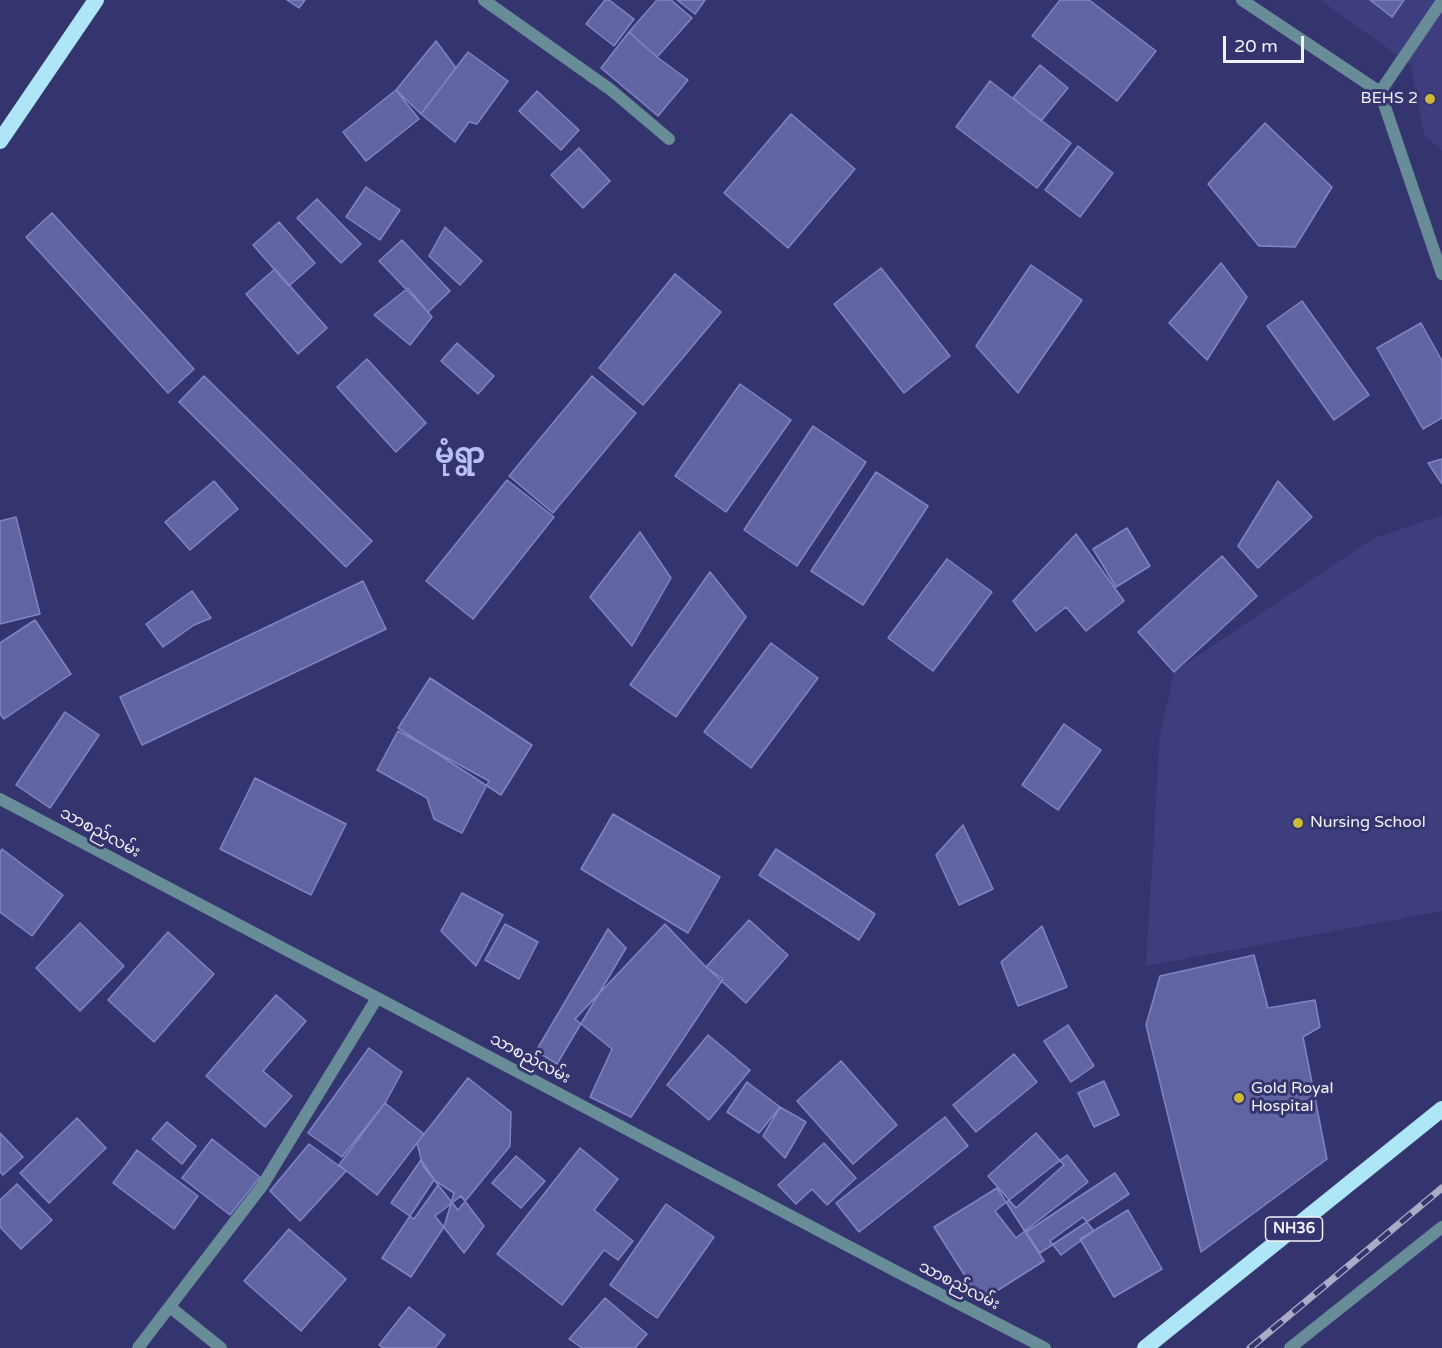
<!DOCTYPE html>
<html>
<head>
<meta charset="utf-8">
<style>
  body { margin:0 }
  #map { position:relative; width:1442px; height:1348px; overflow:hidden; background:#34346e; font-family:"Varela Round",sans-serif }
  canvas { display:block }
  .scale { position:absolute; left:1223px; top:36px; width:81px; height:27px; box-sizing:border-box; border:3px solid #f1f2f9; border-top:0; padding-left:8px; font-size:18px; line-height:21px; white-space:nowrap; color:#f1f2f9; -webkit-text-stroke:4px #34346e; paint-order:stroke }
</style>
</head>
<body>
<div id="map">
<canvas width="1442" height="1348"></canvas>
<div class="scale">20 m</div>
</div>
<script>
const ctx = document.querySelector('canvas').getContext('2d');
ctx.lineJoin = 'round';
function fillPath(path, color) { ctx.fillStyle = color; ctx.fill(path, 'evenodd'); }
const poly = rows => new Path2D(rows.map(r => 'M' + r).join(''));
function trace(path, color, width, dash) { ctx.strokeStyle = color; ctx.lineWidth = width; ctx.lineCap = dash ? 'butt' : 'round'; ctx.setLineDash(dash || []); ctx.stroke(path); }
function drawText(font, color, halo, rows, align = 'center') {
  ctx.font = font + ' "Varela Round","Noto Sans Myanmar",sans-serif'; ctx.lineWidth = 6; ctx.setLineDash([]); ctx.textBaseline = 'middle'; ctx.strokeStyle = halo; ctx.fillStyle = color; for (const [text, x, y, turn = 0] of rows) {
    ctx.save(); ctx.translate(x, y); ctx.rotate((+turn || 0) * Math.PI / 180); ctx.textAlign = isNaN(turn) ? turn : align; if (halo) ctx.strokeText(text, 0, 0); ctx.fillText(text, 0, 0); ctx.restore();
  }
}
fillPath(poly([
  [1320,0,1442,0,1442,151,1424,134,1411,65],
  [1442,515,1442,911,1146,966,1160,736,1174,672,1372,539]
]), '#3e3e7e');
const building = poly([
  [287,0,305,0,299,8,287,0],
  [605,0,609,0,634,19,614,46,586,24,605,0],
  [657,0,671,0,692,18,657,57,629,32,657,0],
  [677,0,705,0,695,14,677,0],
  [1060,0,1089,0,1156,51,1117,101,1032,36,1060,0],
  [1370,0,1404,0,1392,17,1370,0],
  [629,32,657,57,688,80,658,116,601,68,629,32],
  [436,41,456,68,421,114,396,90,436,41],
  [468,52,508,81,477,124,469,122,455,142,421,114,468,52],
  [1040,65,1068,88,1041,121,1013,98,1040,65],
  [990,81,1071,143,1037,188,956,127,990,81],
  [396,90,419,119,366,161,343,132,396,90],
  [537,91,579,130,561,150,519,111,537,91],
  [791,114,855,169,788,248,724,193,791,114],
  [1265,123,1332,187,1295,247,1259,246,1208,184,1265,123],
  [1078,146,1113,173,1080,217,1045,190,1078,146],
  [579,148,610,181,583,208,551,175,579,148],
  [366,187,400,210,380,240,346,217,366,187],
  [317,199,361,244,341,263,297,218,317,199],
  [52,213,194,369,168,393,26,237,52,213],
  [279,222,315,263,289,286,253,245,279,222],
  [445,227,482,261,460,285,429,256,445,227],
  [402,240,450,291,428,312,379,261,402,240],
  [1221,263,1247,297,1207,360,1169,323,1221,263],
  [1031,265,1082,300,1018,393,976,346,1031,265],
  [881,268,950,356,904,393,834,304,881,268],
  [275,269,327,328,298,354,246,294,275,269],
  [675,274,721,312,643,405,599,368,675,274],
  [408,288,432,317,410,345,374,315,408,288],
  [1302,301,1369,395,1334,420,1267,326,1302,301],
  [1421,323,1442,361,1442,418,1423,429,1377,348,1421,323],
  [457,343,494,376,478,394,441,361,457,343],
  [367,359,426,423,396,452,337,387,367,359],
  [204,376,372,541,346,567,179,402,204,376],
  [592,376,636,413,553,513,509,476,592,376],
  [740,384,791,420,726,512,675,476,740,384],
  [813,426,866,462,797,566,744,530,813,426],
  [1442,459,1442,484,1428,463,1442,459],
  [876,472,928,506,863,605,811,571,876,472],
  [507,480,554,517,473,619,426,581,507,480],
  [214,481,238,509,190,550,165,522,214,481],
  [1278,481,1312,517,1258,568,1238,546,1278,481],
  [16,517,40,614,0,624,0,521,16,517],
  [1127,528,1150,566,1116,587,1093,549,1127,528],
  [640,532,671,578,632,646,590,597,640,532],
  [1076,534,1124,601,1086,631,1066,607,1036,631,1013,601,1076,534],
  [1222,556,1257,596,1174,672,1138,632,1222,556],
  [947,559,992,592,933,671,888,638,947,559],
  [710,572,746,617,676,717,630,685,710,572],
  [363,581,386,629,142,745,120,697,363,581],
  [192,591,211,618,194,625,163,647,146,624,192,591],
  [35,620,71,674,4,719,0,714,0,643,35,620],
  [771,643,818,678,751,768,704,732,771,643],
  [430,678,532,745,501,795,398,728,430,678],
  [65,712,99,735,50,808,16,785,65,712],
  [1064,724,1101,750,1058,810,1022,785,1064,724],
  [398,731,489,781,462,833,434,819,427,798,377,770,398,731],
  [255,778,346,824,311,895,220,849,255,778],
  [613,814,720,877,688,933,581,869,613,814],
  [963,825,993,889,959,905,936,855,963,825],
  [2,849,63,895,32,936,0,912,0,852,2,849],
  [776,849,875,914,859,940,759,875,776,849],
  [462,893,503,915,476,966,441,931,462,893],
  [749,920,788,955,746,1003,706,967,749,920],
  [80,923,124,966,80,1011,36,968,80,923],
  [505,924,538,942,519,979,485,960,505,924],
  [665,924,706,967,723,979,631,1117,590,1097,612,1049,575,1019,665,924],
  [1042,926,1067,987,1018,1006,1001,962,1042,926],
  [608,929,626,948,557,1064,536,1051,608,929],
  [168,932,214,974,154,1042,108,1000,168,932],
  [1254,955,1268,1008,1315,1000,1320,1027,1303,1037,1327,1159,1201,1252,1146,1025,1160,976,1254,955],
  [276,995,306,1021,263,1071,292,1096,265,1127,206,1076,276,995],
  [1068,1025,1094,1066,1071,1082,1044,1041,1068,1025],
  [708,1035,750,1070,709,1120,667,1085,708,1035],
  [369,1048,402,1072,385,1103,342,1157,308,1133,369,1048],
  [1014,1054,1037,1082,976,1132,953,1105,1014,1054],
  [841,1061,897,1125,853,1164,797,1101,841,1061],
  [468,1078,511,1112,510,1146,458,1210,423,1166,417,1143,468,1078],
  [1104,1081,1119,1115,1094,1127,1078,1093,1104,1081],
  [747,1082,780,1107,759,1133,727,1112,747,1082],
  [385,1103,424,1134,377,1195,339,1165,385,1103],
  [780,1107,806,1122,785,1158,763,1136,780,1107],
  [945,1117,968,1146,859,1232,836,1203,945,1117],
  [77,1118,106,1148,49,1203,20,1173,77,1118],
  [167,1122,196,1146,182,1164,152,1139,167,1122],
  [0,1133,23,1157,3,1175,0,1172,0,1133],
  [1036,1133,1064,1165,1016,1208,988,1176,1036,1133],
  [212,1139,260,1177,230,1215,182,1178,212,1139],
  [824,1143,856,1178,827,1205,812,1189,796,1204,778,1185,824,1143],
  [309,1144,346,1171,300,1221,270,1191,309,1144],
  [580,1148,618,1179,594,1210,633,1241,618,1260,604,1250,562,1305,497,1254,580,1148],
  [137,1150,198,1196,174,1229,113,1183,137,1150],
  [1067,1155,1088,1182,1016,1238,995,1211,1067,1155],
  [516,1156,545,1181,521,1208,492,1183,516,1156],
  [421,1160,438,1185,414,1219,391,1203,421,1160],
  [1115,1173,1129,1194,1040,1253,1026,1232,1115,1173],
  [434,1180,454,1193,444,1227,411,1277,382,1258,434,1180],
  [17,1184,52,1220,21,1249,0,1227,0,1200,17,1184],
  [997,1188,1044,1261,981,1301,934,1227,997,1188],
  [461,1196,484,1226,464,1253,435,1216,461,1196],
  [666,1204,714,1237,657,1318,610,1285,666,1204],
  [1128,1210,1162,1269,1114,1297,1080,1239,1128,1210],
  [1083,1217,1094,1231,1061,1255,1050,1241,1083,1217],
  [289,1229,346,1279,301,1331,244,1281,289,1229],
  [605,1298,647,1334,635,1348,582,1348,569,1339,605,1298],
  [409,1307,445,1335,435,1348,383,1348,379,1345,409,1307]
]);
fillPath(building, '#6164a3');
trace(building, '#8084c6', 1.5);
trace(poly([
  [484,0,611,90,669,139],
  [1242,0,1380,92,1442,274],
  [1380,92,1442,1],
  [170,1307,221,1348],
  [138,1348,262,1186,377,998],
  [1290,1348,1442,1227]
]), '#688c98', 12);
trace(poly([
  [0,799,905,1276,1045,1348]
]), '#688c98', 12);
trace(poly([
  [0,141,96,0],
  [1145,1348,1442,1109]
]), '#aee6f8', 16);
const rail = poly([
  [1250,1348,1442,1188]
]);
trace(rail, '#ababc5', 7);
trace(rail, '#34346e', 4.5, [14]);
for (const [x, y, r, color] of [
  [1430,99,6,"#ccb938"],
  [1298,823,6,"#ccb938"],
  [1239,1098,6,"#ccb938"]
]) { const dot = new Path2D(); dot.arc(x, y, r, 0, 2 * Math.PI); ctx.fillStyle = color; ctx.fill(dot); trace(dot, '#34346e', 2); }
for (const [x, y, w] of [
  [1294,1229,57]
]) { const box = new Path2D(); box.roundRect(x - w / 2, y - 12, w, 24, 4.5); ctx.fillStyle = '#34346e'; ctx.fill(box); trace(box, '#f1f2f9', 1.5); }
drawText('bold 15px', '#f1f2f9', null, [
  ["NH36",1294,1229]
]);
drawText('16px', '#f1f2f9', '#34346e', [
  ["BEHS 2",1418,99,"right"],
  ["Nursing School",1310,823],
  ["Gold Royal",1251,1089],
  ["Hospital",1251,1107]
], 'left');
drawText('16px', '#f1f2f9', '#34346e', [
  ["သာစည်လမ်း",100,833,28],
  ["သာစည်လမ်း",530,1059,28],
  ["သာစည်လမ်း",959,1286,27]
]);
drawText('bold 28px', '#babff7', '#34346e', [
  ["မုံရွာ",460,456]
]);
</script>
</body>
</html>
